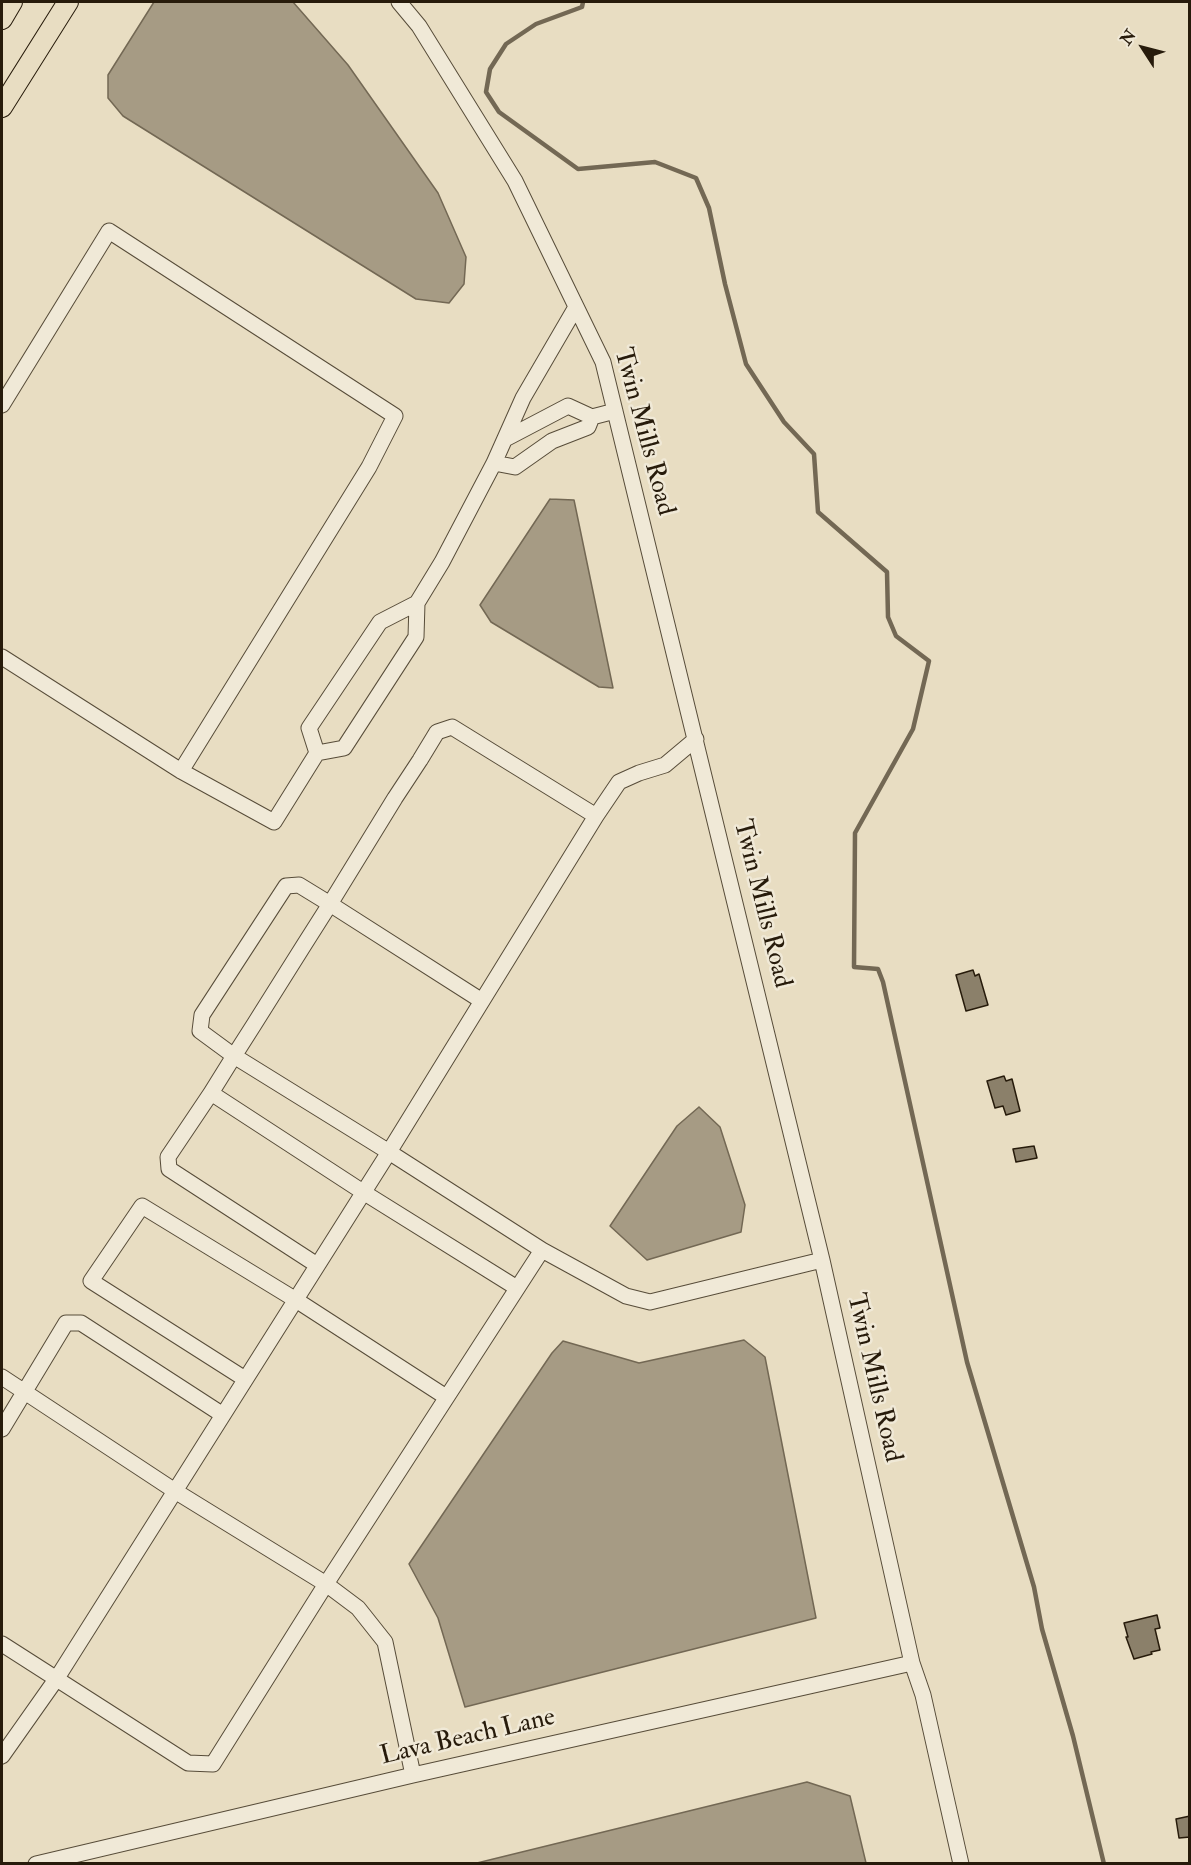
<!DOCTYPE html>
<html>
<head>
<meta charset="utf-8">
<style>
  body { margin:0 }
  #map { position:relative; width:1191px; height:1865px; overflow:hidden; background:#e8ddc2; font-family:"IM FELL Double Pica",serif }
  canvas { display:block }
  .frame { position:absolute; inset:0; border:3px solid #271b0b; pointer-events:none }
  .north { position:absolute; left:1113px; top:18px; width:60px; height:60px; -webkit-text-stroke:4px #f0e9d7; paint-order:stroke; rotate:306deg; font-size:16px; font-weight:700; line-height:24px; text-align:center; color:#271b0b }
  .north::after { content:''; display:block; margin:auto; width:21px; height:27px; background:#271b0b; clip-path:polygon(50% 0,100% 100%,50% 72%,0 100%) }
</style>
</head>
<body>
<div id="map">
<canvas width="1191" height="1865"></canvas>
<div class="frame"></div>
<div class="north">N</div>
</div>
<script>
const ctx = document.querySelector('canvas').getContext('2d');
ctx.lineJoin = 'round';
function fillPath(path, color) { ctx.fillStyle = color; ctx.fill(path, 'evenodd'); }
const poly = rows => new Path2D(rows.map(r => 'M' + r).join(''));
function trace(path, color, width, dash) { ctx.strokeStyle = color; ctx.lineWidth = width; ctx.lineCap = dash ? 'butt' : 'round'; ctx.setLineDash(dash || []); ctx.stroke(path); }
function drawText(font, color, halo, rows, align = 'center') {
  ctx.font = font + ' "IM FELL Double Pica",serif'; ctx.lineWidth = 5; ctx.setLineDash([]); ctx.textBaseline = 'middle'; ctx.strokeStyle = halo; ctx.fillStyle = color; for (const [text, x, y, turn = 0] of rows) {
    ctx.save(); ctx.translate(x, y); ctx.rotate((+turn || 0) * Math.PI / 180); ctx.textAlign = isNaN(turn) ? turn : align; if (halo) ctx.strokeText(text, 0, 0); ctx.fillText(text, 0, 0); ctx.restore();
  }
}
const water = poly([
  [154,2,293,2,348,65,438,193,466,257,464,284,449,303,416,299,123,116,108,98,108,75,154,2],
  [550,499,574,500,613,688,599,687,491,622,480,605,550,499],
  [699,1107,720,1127,745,1205,741,1232,647,1260,610,1226,677,1126,699,1107],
  [744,1340,765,1357,816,1618,465,1707,438,1618,409,1564,552,1353,563,1341,639,1363,744,1340],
  [807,1782,850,1796,866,1863,477,1863,807,1782]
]);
fillPath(water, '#a69b84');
trace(water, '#736854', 1.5);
trace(poly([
  [583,2,582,7,536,24,506,44,490,69,486,92,499,112,578,169,655,162,696,178,709,208,725,284,746,364,784,422,814,454,818,512,887,572,888,617,896,636,929,661,913,729,855,833,854,967,878,969,883,982,967,1362,1034,1587,1042,1629,1073,1736,1104,1864]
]), '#736854', 4.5);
const building = poly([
  [973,970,975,976,979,974,988,1005,966,1011,956,975,973,970],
  [1004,1076,1006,1081,1012,1079,1020,1111,1006,1115,1003,1106,995,1108,987,1081,1004,1076],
  [1034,1146,1037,1158,1016,1162,1013,1149,1034,1146],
  [1157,1615,1160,1628,1155,1629,1160,1650,1151,1652,1152,1654,1134,1659,1126,1637,1128,1637,1124,1623,1157,1615],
  [1190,1816,1190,1837,1179,1838,1176,1819,1190,1816]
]);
fillPath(building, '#8b806a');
trace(building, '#271b0b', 1.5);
const minor = poly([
  [399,2,419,26,515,181,603,362,822,1260,912,1663,923,1695,961,1864],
  [2,405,109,231,395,416,369,467,181,771],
  [507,438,568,406,592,417,615,411],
  [494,463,515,467,552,441,588,427,592,417],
  [2,657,181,771,274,822,317,753,344,748,416,637,417,603,442,562,494,463,523,398,576,307],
  [317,753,309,728,380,622,417,603],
  [596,816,619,782,639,773,665,765,696,739],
  [211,1093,234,1056,255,1023,282,980,304,945,330,904,395,798,420,760,437,732,452,727,596,816,389,1152,234,1056,200,1031,202,1015,286,886,299,885,330,904,482,1001],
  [317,1265,169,1169,168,1157,211,1093,363,1192,517,1288],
  [2,1377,175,1491,326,1584,213,1764,188,1763,2,1644],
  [245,1379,91,1281,142,1206,296,1300,446,1397],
  [2,1429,66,1323,81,1323,223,1415],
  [2,1756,57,1678,389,1152,542,1250],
  [413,1775,385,1642,358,1608,326,1584,542,1250,626,1296,650,1302,822,1260],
  [36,1864,413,1775,912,1663]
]);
const major = poly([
  [2,19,12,2],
  [2,107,68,2]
]);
trace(minor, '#574c39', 17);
trace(major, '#271b0b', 22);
trace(minor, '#f0e9d7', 15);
trace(major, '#e8ddc2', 20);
drawText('26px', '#271b0b', '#f0e9d7', [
  ["Twin Mills Road",643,432,75],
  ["Twin Mills Road",761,904,76],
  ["Twin Mills Road",873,1378,77],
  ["Lava Beach Lane",468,1738,-13]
]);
</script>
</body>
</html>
